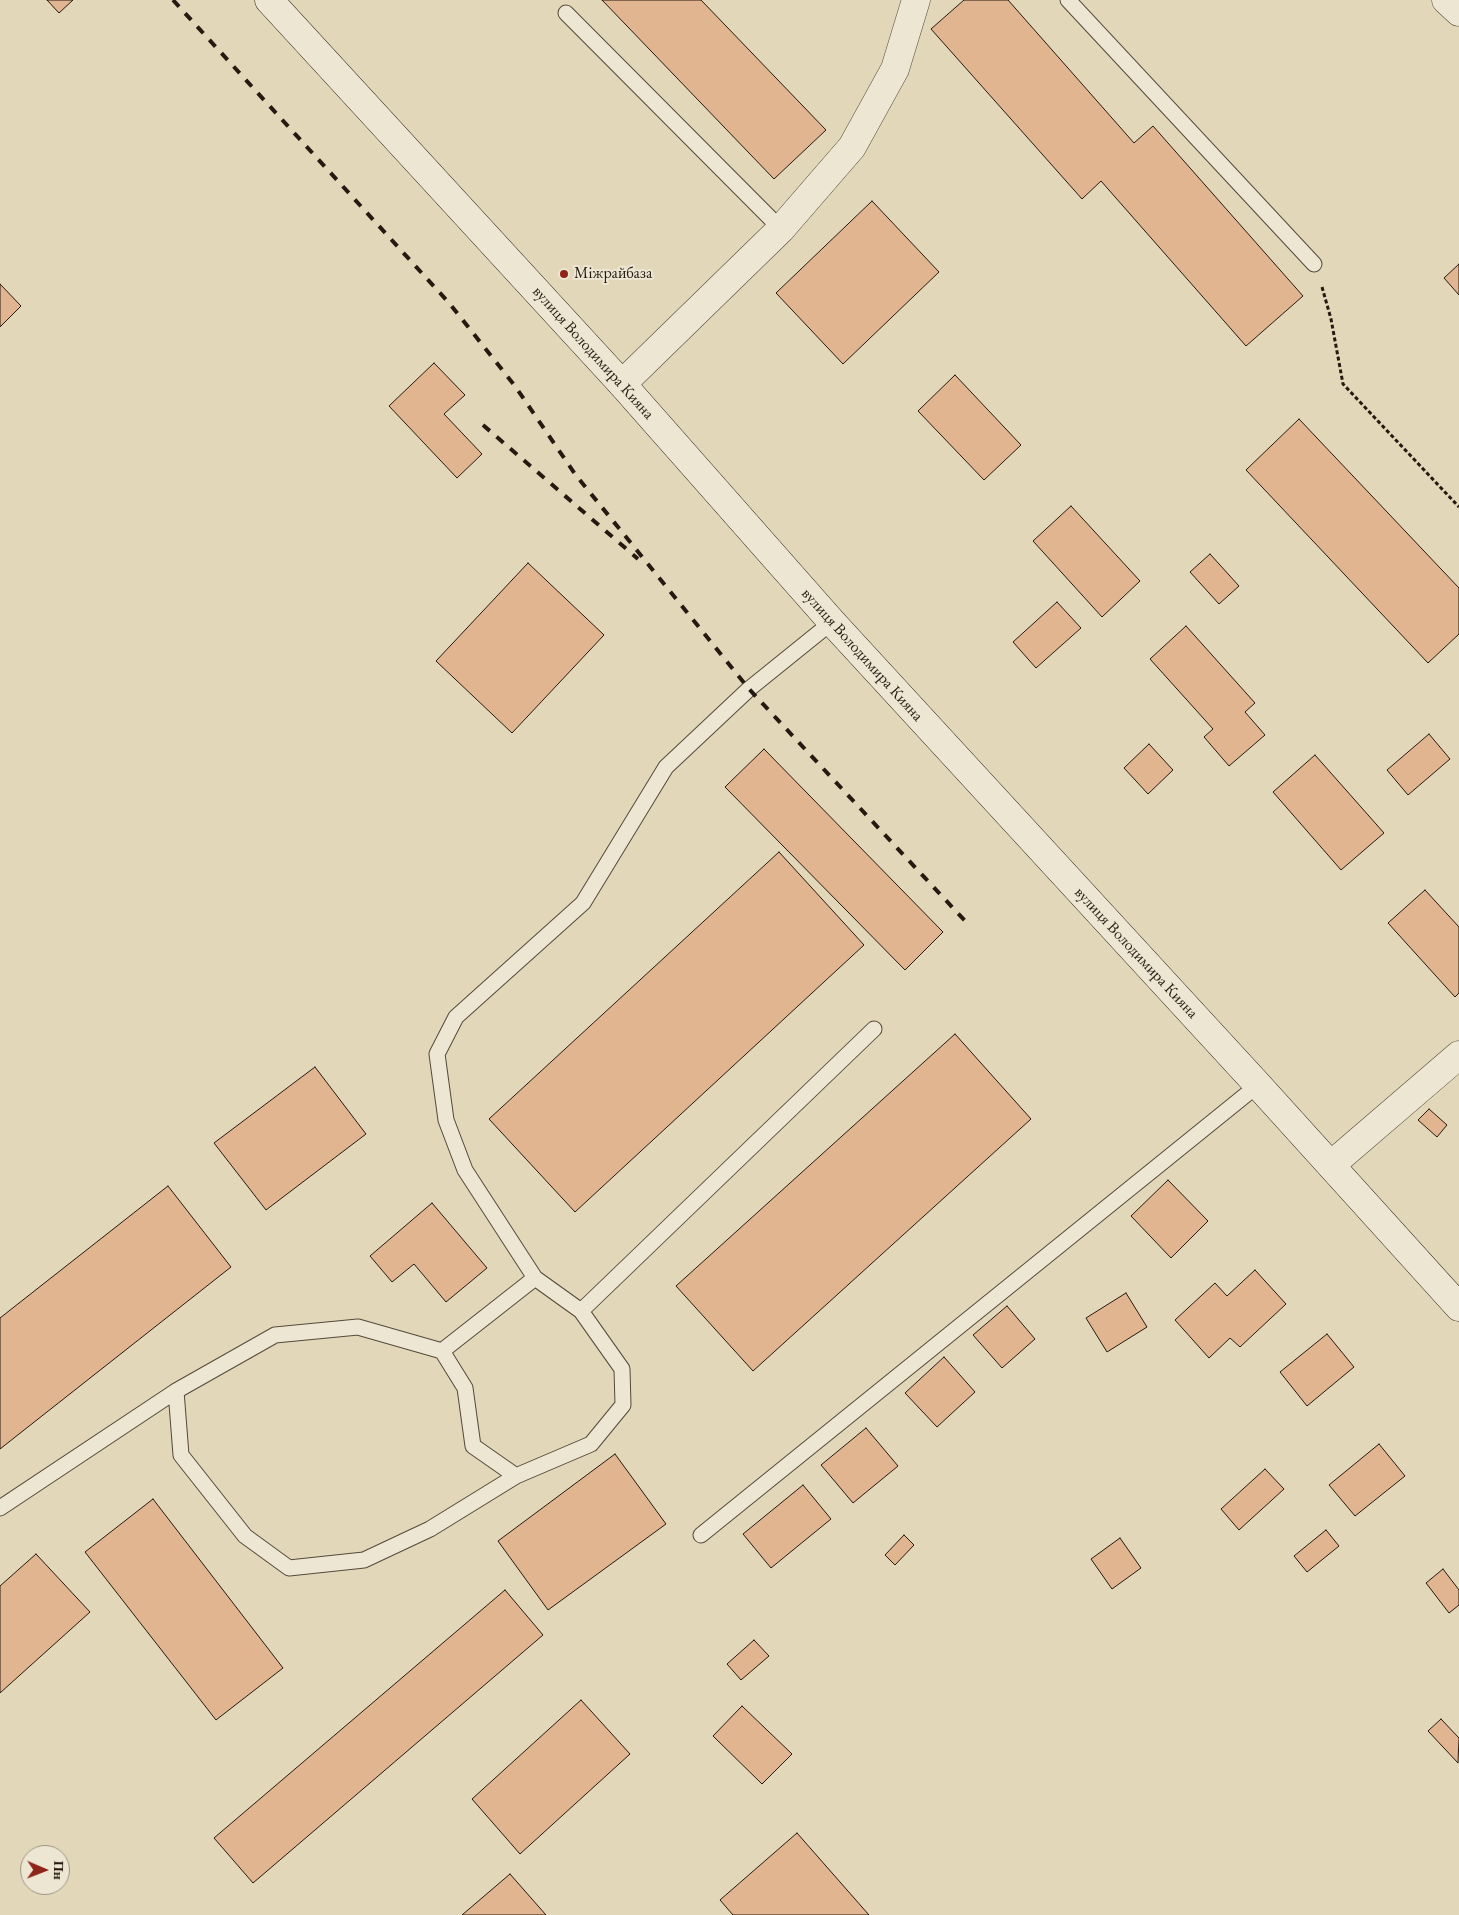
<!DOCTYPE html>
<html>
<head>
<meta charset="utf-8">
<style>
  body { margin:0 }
  #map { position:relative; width:1459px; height:1915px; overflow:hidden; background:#e2d8b9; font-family:"EB Garamond",serif }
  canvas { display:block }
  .north { position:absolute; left:20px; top:1845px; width:50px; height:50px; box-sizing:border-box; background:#ece6d2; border:1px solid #9d9485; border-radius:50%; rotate:91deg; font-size:14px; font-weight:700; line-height:20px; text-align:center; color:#271911 }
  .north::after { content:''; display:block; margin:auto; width:18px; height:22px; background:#8f2418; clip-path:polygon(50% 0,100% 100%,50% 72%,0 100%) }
</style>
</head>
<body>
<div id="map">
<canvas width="1459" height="1915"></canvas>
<div class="north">Пн</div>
</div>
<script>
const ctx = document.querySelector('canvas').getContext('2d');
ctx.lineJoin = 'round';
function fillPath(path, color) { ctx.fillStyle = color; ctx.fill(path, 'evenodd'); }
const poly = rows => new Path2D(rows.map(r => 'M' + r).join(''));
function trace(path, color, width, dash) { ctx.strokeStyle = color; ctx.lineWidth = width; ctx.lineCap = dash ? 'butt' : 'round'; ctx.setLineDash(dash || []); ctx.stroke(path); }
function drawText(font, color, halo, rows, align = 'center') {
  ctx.font = font + ' "EB Garamond",serif'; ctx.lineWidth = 4; ctx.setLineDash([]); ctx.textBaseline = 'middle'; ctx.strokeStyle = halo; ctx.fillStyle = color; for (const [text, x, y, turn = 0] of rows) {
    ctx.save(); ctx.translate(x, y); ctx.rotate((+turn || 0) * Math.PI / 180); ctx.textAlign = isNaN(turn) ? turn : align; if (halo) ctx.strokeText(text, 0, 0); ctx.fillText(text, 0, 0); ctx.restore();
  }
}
const building = poly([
  [47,0,73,0,59,13,47,0],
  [602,0,701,0,826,130,774,179,602,0],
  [964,0,1008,0,1134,143,1153,126,1303,296,1246,346,1101,181,1082,199,931,29,964,0],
  [872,201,939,272,843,364,776,293,872,201],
  [1459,264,1459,295,1444,278,1459,264],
  [0,284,21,306,0,327,0,284],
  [434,363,465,395,444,414,482,454,457,478,389,406,434,363],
  [955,375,1021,445,984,480,918,411,955,375],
  [1299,419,1459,588,1459,634,1428,663,1246,470,1299,419],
  [1071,506,1140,581,1102,617,1033,541,1071,506],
  [1210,554,1239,586,1219,604,1190,572,1210,554],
  [528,563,604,635,512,733,436,661,528,563],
  [1057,602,1081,628,1036,668,1013,642,1057,602],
  [1186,626,1255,703,1245,712,1265,735,1229,766,1204,737,1213,729,1150,659,1186,626],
  [1429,734,1450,759,1408,795,1387,770,1429,734],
  [1149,744,1173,770,1148,794,1124,768,1149,744],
  [764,749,943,932,905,970,725,787,764,749],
  [1315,755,1384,833,1341,870,1273,792,1315,755],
  [779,852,864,945,575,1212,489,1119,779,852],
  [1425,890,1459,927,1459,993,1455,997,1388,923,1425,890],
  [955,1034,1031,1119,753,1371,676,1286,955,1034],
  [315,1067,366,1134,266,1210,214,1143,315,1067],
  [1429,1109,1447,1125,1437,1137,1418,1120,1429,1109],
  [1168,1180,1208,1221,1171,1258,1131,1216,1168,1180],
  [168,1186,231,1267,0,1449,0,1318,168,1186],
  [432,1203,487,1268,446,1302,414,1264,392,1282,370,1256,432,1203],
  [1255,1270,1286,1304,1240,1347,1230,1338,1209,1358,1175,1320,1215,1283,1227,1296,1255,1270],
  [1126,1293,1147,1327,1107,1352,1086,1318,1126,1293],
  [1007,1306,1035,1339,1002,1368,973,1335,1007,1306],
  [1327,1334,1354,1367,1307,1406,1280,1372,1327,1334],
  [944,1357,975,1392,937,1427,905,1393,944,1357],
  [866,1428,898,1466,853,1503,821,1465,866,1428],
  [1379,1444,1405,1476,1355,1516,1329,1485,1379,1444],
  [615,1454,666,1524,548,1610,498,1541,615,1454],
  [1265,1469,1284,1489,1239,1530,1221,1509,1265,1469],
  [803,1485,831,1519,771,1568,743,1534,803,1485],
  [153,1499,283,1668,216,1720,85,1552,153,1499],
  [1326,1530,1339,1546,1307,1572,1294,1556,1326,1530],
  [904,1535,914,1545,895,1565,885,1555,904,1535],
  [1120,1538,1141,1568,1112,1589,1091,1559,1120,1538],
  [36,1554,90,1612,0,1693,0,1586,36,1554],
  [1443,1569,1459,1590,1459,1605,1449,1613,1426,1583,1443,1569],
  [505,1590,543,1635,253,1883,214,1838,505,1590],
  [754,1640,769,1656,741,1680,727,1664,754,1640],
  [581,1700,630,1754,520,1854,472,1799,581,1700],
  [742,1706,792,1754,762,1784,713,1736,742,1706],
  [1441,1719,1459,1738,1458,1763,1428,1731,1441,1719],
  [797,1833,869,1915,733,1915,720,1900,797,1833],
  [510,1874,546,1915,462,1915,510,1874]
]);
fillPath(building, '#e1b590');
trace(building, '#271911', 1);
const lane = poly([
  [1068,0,1314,264],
  [566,13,781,229],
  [832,622,749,689,666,767,583,903,456,1017,437,1054,446,1120,465,1170,535,1278,581,1311,874,1029],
  [442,1351,465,1388,473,1446,516,1476,430,1529,364,1560,289,1568,245,1536,181,1455,176,1391,275,1335,358,1327,442,1351,535,1278],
  [516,1476,591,1444,623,1405,622,1369,581,1311],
  [0,1508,176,1391],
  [701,1535,1258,1085]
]);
const street = poly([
  [1446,0,1459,12],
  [622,384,781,229,852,147,895,69,916,0],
  [1331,1165,1459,1055]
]);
const secondary = poly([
  [269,0,622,384,832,622,1258,1085,1459,1307]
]);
trace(lane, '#56493b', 17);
trace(street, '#56493b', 29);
trace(secondary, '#271911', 29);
trace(poly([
  [1322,287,1331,319,1343,384,1459,507]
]), '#271911', 3, [4, 2.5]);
trace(lane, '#ece6d2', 15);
trace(street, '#ece6d2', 28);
trace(secondary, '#ece6d2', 28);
trace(poly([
  [173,0,450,304,515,386,575,474,749,689,967,923],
  [483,425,638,559]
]), '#271911', 4, [9, 9]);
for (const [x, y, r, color] of [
  [564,274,5,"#8f2418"]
]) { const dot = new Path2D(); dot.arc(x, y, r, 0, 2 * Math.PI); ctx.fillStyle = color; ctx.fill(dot); trace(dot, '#ece6d2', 2); }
drawText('16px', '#271911', '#ece6d2', [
  ["Міжрайбаза",574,274]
], 'left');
drawText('16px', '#271911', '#ece6d2', [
  ["вулиця Володимира Кияна",593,353,48],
  ["вулиця Володимира Кияна",862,655,48],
  ["вулиця Володимира Кияна",1136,953,47]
]);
</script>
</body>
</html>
